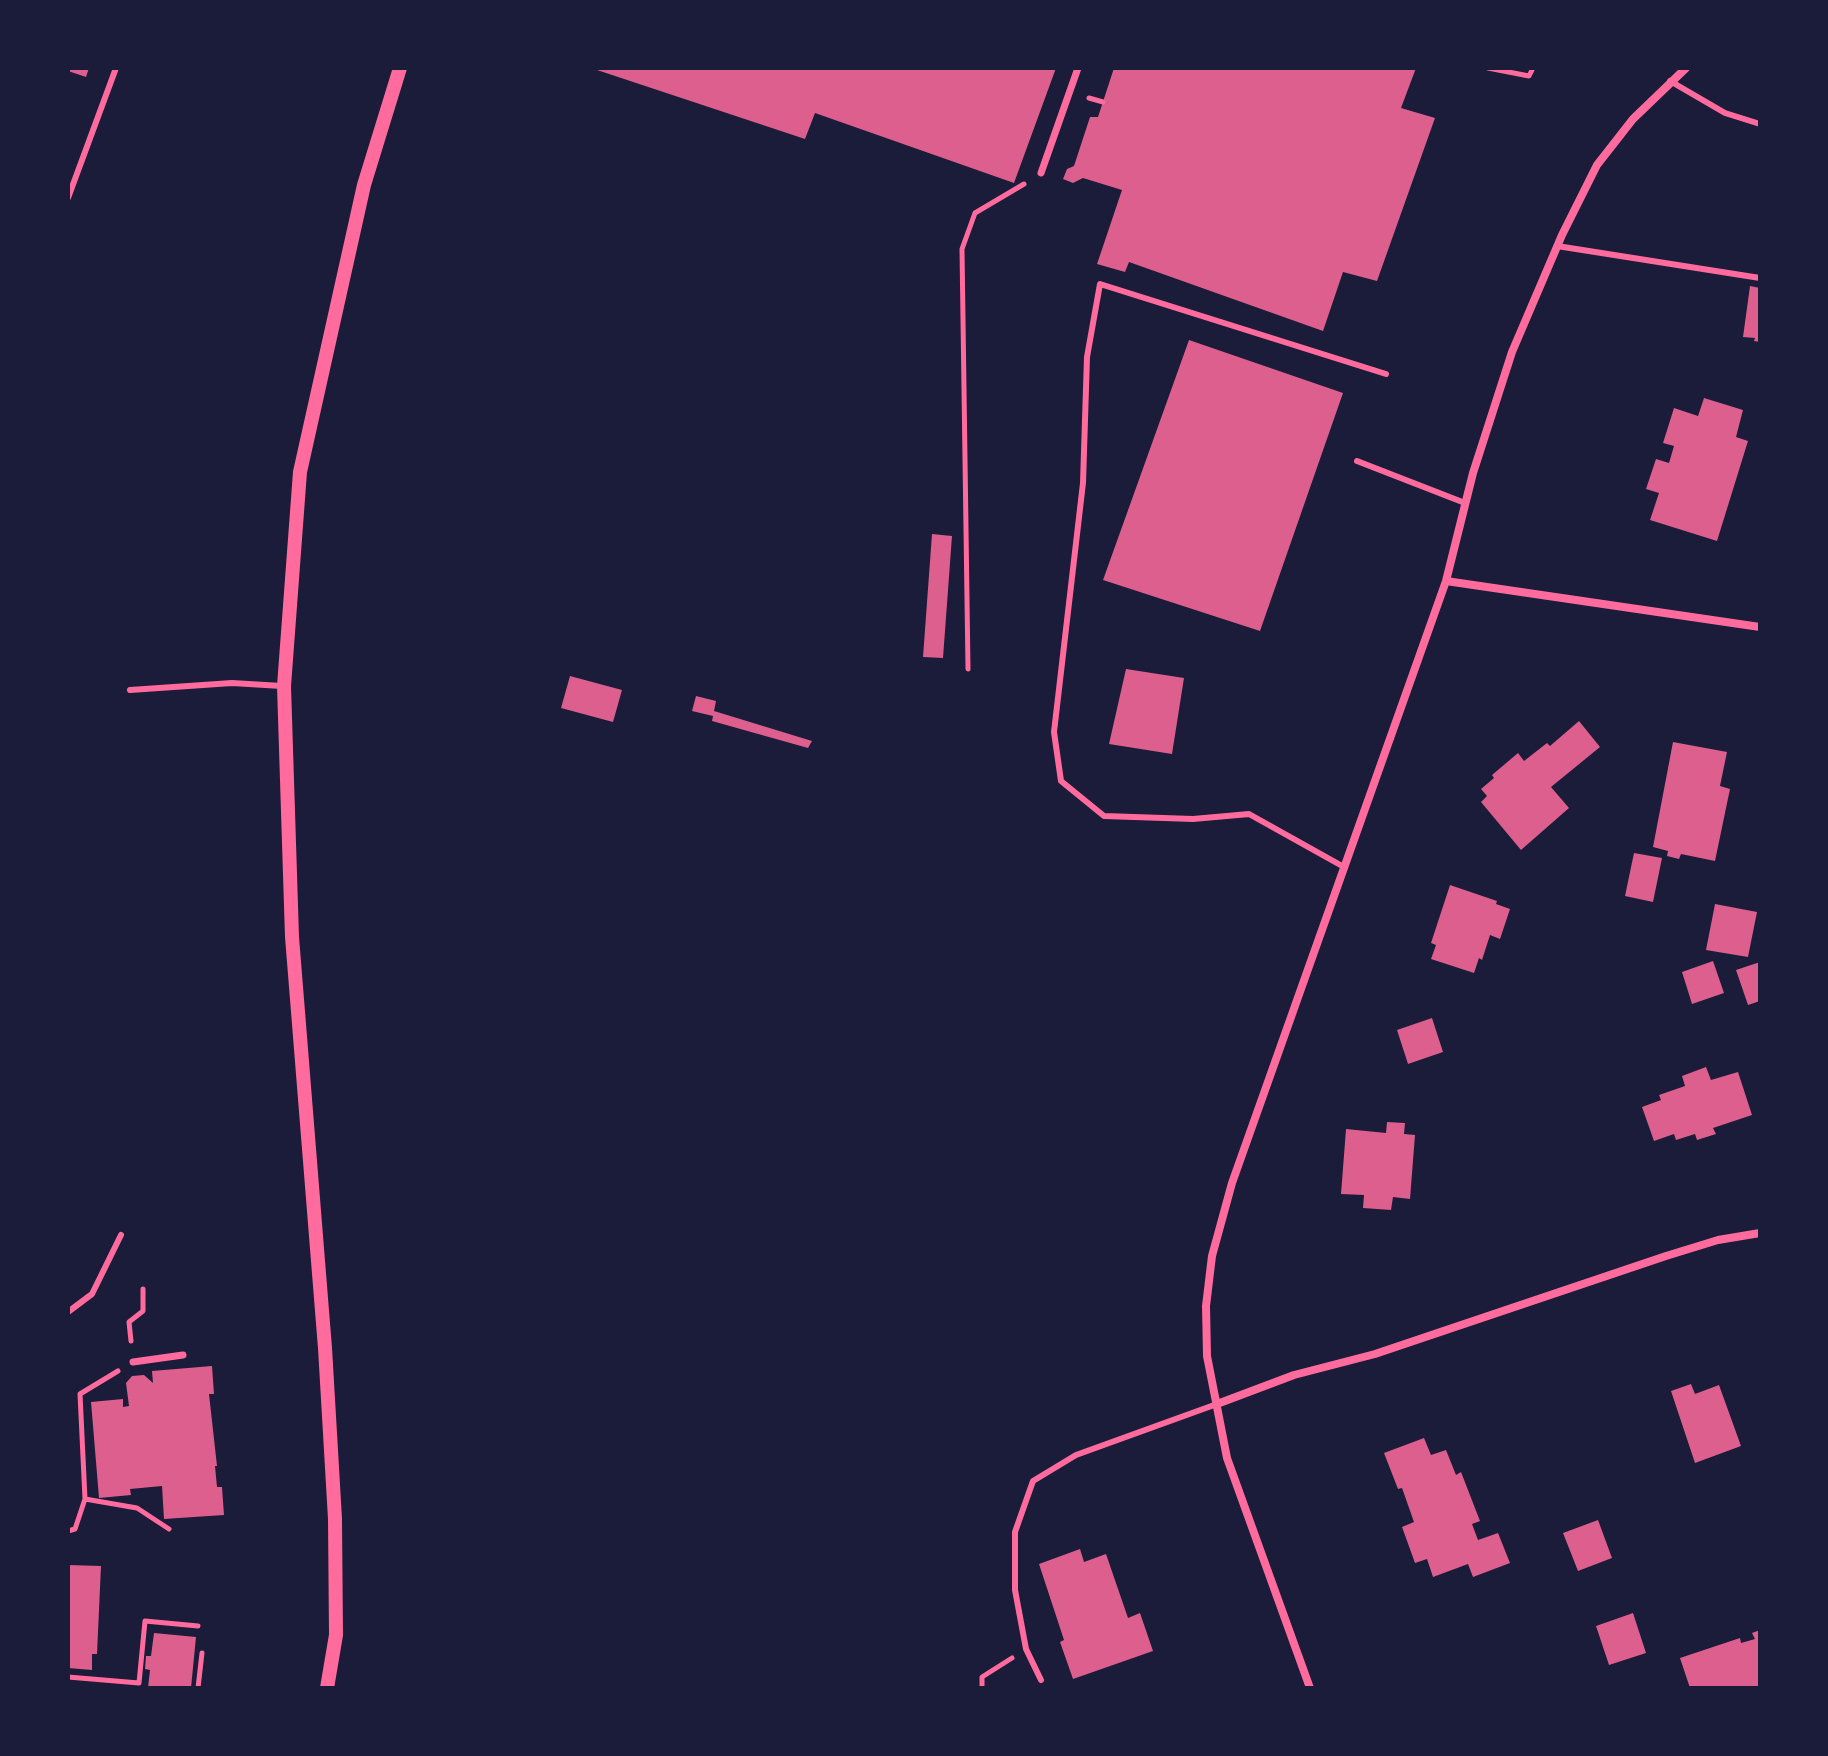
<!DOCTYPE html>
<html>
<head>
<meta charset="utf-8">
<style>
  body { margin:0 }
  #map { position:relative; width:1828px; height:1756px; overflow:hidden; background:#1b1b3a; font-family:"Sofia Sans Condensed",sans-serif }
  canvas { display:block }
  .frame { position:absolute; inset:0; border:70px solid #1b1b3a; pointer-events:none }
</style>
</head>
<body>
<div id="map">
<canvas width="1828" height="1756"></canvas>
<div class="frame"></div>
</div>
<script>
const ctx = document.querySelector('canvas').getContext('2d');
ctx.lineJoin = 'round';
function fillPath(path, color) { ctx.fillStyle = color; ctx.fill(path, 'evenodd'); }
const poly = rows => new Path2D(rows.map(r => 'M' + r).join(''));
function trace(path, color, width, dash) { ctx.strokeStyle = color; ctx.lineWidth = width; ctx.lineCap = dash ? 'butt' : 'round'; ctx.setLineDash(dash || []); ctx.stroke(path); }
fillPath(poly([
  [68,68,89,68,86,77,68,71],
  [1056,68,1014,183,815,113,805,139,594,69],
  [1114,68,1416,68,1401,108,1435,118,1377,281,1343,272,1323,331,1129,262,1125,272,1097,264,1122,190,1083,178,1073,183,1063,179,1067,169,1074,166,1090,117,1098,117],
  [1750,286,1760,288,1760,342,1754,341,1755,338,1743,337],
  [1189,340,1343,393,1260,631,1103,580],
  [1704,398,1743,410,1736,437,1748,441,1717,541,1650,520,1659,493,1646,489,1656,459,1669,463,1674,446,1663,443,1674,408,1698,416],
  [932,534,952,536,943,658,923,657],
  [1126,669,1184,678,1172,754,1109,744],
  [570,676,622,690,613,722,561,708],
  [696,696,716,701,714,711,812,741,808,748,712,721,713,716,692,711],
  [1579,721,1600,747,1551,787,1569,808,1521,850,1481,802,1487,796,1481,789,1494,778,1492,775,1518,753,1524,761,1547,743,1550,746],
  [1673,742,1727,752,1720,786,1730,789,1715,861,1681,854,1679,859,1667,856,1668,851,1653,847],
  [1634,853,1662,858,1653,902,1625,896],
  [1450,885,1497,901,1496,904,1510,909,1500,939,1490,935,1482,960,1479,958,1474,973,1431,959,1436,945,1431,943],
  [1715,904,1757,912,1748,957,1706,950],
  [1713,961,1724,993,1692,1004,1682,972],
  [1760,962,1760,1001,1748,1005,1736,970],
  [1432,1018,1443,1052,1408,1064,1397,1030],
  [1706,1067,1711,1080,1738,1072,1752,1115,1713,1128,1716,1134,1697,1140,1695,1134,1676,1140,1674,1134,1654,1141,1642,1107,1661,1100,1659,1095,1685,1086,1682,1076],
  [1387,1122,1405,1123,1404,1134,1415,1135,1410,1199,1393,1197,1391,1210,1363,1208,1364,1195,1341,1194,1346,1129,1386,1133],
  [212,1366,214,1394,209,1394,217,1466,215,1466,217,1487,222,1487,224,1515,164,1519,162,1486,130,1489,131,1495,99,1498,91,1402,123,1399,123,1407,129,1406,126,1383,132,1376,144,1375,153,1383,152,1371],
  [1691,1384,1695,1394,1719,1385,1741,1446,1695,1463,1671,1391],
  [1424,1438,1431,1455,1446,1450,1456,1475,1461,1472,1480,1521,1472,1524,1478,1540,1498,1533,1510,1563,1473,1577,1468,1564,1433,1577,1427,1559,1415,1563,1402,1527,1414,1522,1402,1488,1398,1489,1384,1453],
  [1598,1520,1612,1558,1578,1571,1563,1533],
  [1080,1549,1084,1562,1106,1554,1128,1618,1140,1613,1153,1651,1073,1679,1060,1642,1064,1640,1039,1564],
  [68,1565,101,1566,97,1654,92,1654,92,1670,68,1668],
  [1633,1613,1646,1653,1609,1665,1596,1626],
  [1760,1630,1760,1688,1690,1688,1680,1658,1740,1638,1741,1643,1755,1639,1752,1633],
  [154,1633,196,1637,191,1688,148,1688,150,1670,145,1669,146,1656,151,1656]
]), '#dd5f8e');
trace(poly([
  [1488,68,1529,76,1533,68],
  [1089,98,1103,102],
  [968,669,962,249,975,213,1024,184],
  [131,1341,129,1322,143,1311,143,1289],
  [118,1371,80,1394,85,1499,137,1508,169,1529],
  [68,1531,75,1529,85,1499],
  [68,1677,139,1683,145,1621,198,1626],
  [198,1688,202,1653],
  [982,1688,982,1677,1012,1658]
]), '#ff6b9d', 5);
trace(poly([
  [1670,81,1725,113,1760,124],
  [68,198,116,68],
  [1557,246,1760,278],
  [1357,461,1465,503],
  [130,690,232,683,282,686],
  [1344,867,1249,814,1193,819,1104,816,1061,781,1054,732,1083,483,1087,357,1100,284,1386,374],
  [68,1312,92,1294,121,1235],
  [1041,1680,1026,1649,1015,1590,1015,1532,1033,1481,1076,1455,1217,1404]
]), '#ff6b9d', 6);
trace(poly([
  [1041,173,1078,68],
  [133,1362,183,1355]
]), '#ff6b9d', 7);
trace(poly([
  [1446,581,1760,627],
  [1217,1404,1294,1375,1375,1354,1666,1256,1718,1240,1760,1233],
  [1310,1688,1227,1458,1207,1356,1206,1306,1212,1256,1232,1183,1446,581,1473,473,1512,352,1562,235,1597,165,1633,119,1686,68]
]), '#ff6b9d', 8);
trace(poly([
  [327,1688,336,1635,335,1519,325,1348,292,937,284,686,300,472,364,185,400,68]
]), '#ff6b9d', 14);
</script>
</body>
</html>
